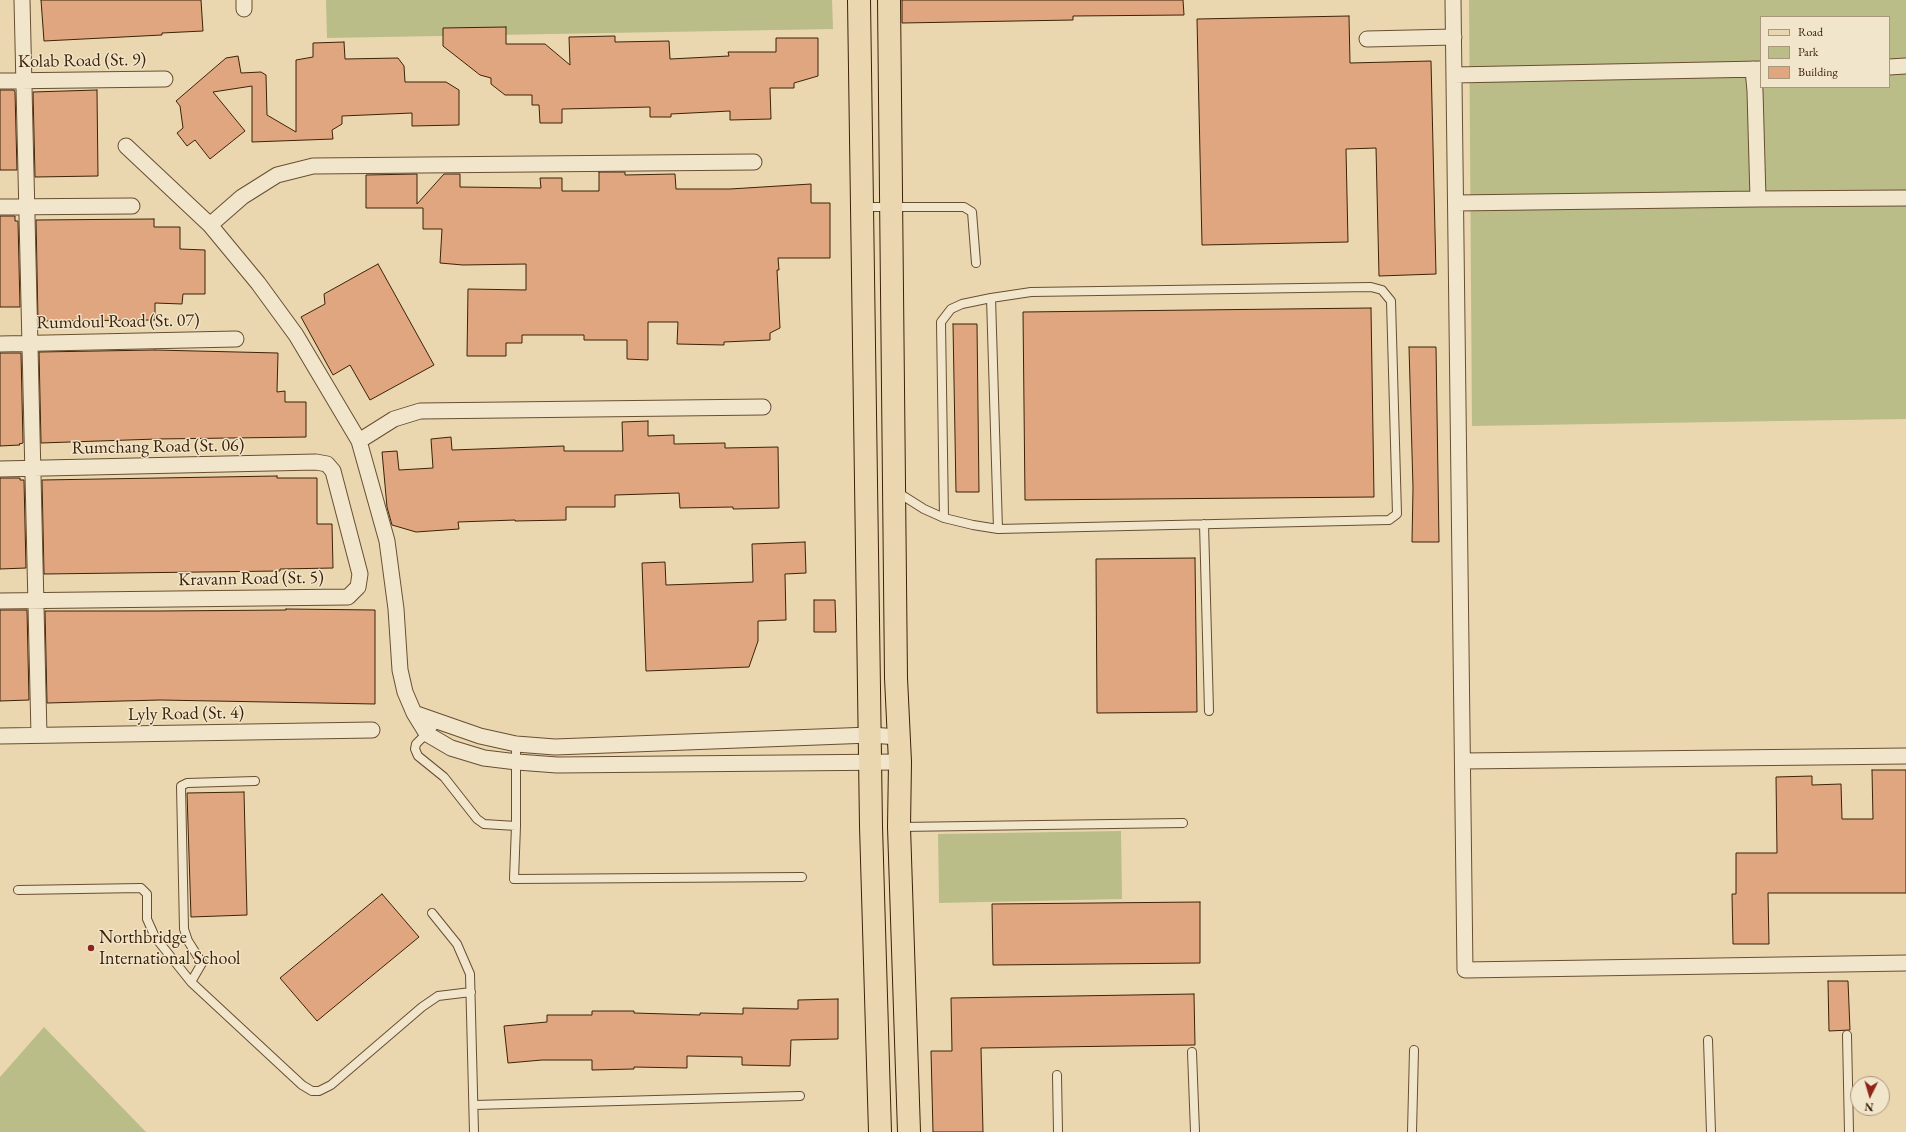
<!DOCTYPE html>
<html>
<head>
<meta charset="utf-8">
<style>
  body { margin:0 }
  #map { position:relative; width:1906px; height:1132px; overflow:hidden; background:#ead7b0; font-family:"EB Garamond",serif }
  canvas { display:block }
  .legend { position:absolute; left:1760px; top:16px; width:130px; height:72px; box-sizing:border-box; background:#f1e5cc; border:1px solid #a9977d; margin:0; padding:5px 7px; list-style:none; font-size:12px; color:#3d2207 }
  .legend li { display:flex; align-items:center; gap:8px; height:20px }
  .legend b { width:20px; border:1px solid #a9977d }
  .north { position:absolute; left:1850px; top:1076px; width:40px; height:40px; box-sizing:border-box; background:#f1e5cc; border:1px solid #a9977d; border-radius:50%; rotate:185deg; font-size:11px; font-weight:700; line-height:16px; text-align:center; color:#3d2207 }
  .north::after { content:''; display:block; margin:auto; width:14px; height:18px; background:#8f2418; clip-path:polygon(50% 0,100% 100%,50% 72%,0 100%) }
</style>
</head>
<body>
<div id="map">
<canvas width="1906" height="1132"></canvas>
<ul class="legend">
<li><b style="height:5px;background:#ead7b0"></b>Road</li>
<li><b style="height:11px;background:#bbbd88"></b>Park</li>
<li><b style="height:11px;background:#dfa680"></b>Building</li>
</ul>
<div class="north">N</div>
</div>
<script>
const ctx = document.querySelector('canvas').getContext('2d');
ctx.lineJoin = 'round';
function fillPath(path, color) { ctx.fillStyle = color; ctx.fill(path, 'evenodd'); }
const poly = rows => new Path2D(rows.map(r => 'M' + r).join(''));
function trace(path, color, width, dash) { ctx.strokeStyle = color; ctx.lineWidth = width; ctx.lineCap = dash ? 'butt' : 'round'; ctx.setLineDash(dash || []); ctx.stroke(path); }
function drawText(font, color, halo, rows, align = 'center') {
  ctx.font = font + ' "EB Garamond",serif'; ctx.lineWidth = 3; ctx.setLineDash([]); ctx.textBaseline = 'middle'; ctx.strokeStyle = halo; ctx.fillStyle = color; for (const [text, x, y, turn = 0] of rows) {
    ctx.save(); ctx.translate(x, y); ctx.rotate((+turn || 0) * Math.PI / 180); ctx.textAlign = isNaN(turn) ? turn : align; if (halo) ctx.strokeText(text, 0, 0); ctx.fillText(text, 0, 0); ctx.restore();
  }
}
fillPath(poly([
  [326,0,832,0,833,29,327,38],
  [1469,0,1906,0,1906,419,1472,426],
  [1761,17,1889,17,1889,87,1761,87],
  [1121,831,1122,899,939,903,938,834],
  [44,1027,146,1132,0,1132,0,1077]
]), '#bbbd88');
const building = poly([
  [41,0,201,0,203,31,162,33,162,35,44,41,41,0],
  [902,0,1183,0,1184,15,1073,16,1073,20,902,23,902,0],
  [1349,16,1350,63,1431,61,1436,274,1379,276,1376,148,1346,149,1348,242,1202,245,1197,19,1349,16],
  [506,27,506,44,545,44,570,65,569,37,615,36,615,42,669,41,670,59,729,56,728,52,776,52,776,38,818,38,818,76,794,83,794,88,770,88,771,119,730,120,730,111,671,114,671,117,650,117,650,107,562,109,562,123,540,123,539,105,532,105,532,95,505,95,491,84,491,78,480,75,443,46,443,28,506,27],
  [344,42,345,59,398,58,404,66,405,82,446,82,459,90,459,125,412,126,412,113,342,116,342,124,332,130,333,139,252,142,252,86,213,92,245,131,210,159,195,140,187,146,177,133,183,128,180,106,176,101,226,58,238,56,241,73,261,72,266,75,267,115,296,132,296,60,313,57,313,43,344,42],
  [0,90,14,90,15,92,17,170,0,170,0,90],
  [97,90,98,176,35,177,33,92,97,90],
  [599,172,625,172,625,175,675,174,676,189,730,189,811,184,811,203,830,203,830,258,778,258,779,270,777,270,780,328,770,333,770,340,724,342,724,345,677,344,678,322,648,322,648,360,627,359,627,340,584,340,584,335,522,335,522,343,506,343,506,356,467,356,468,289,526,290,526,264,463,265,440,263,442,229,423,229,423,208,366,208,366,175,417,174,417,204,444,174,460,174,460,187,541,188,540,178,562,178,562,191,599,191,599,172],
  [0,216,15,216,15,221,18,221,20,307,0,307,0,216],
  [154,219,154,227,180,227,180,249,205,250,205,294,183,294,182,304,155,303,155,320,38,321,36,220,154,219],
  [378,264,434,365,370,400,350,365,333,375,301,317,325,304,324,294,378,264],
  [1371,308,1374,497,1025,500,1023,312,1371,308],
  [953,324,977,324,979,492,956,492,953,324],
  [1409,347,1436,347,1439,542,1412,542,1413,488,1409,347],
  [155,350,278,353,277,392,285,391,285,402,306,402,306,437,157,439,41,443,39,352,155,350],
  [0,353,21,353,23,443,19,444,20,445,0,446,0,353],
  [648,421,648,436,674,435,674,444,725,443,725,448,778,447,779,508,733,509,733,507,680,508,679,493,615,495,615,507,566,507,566,520,515,521,515,520,458,522,459,529,416,532,392,525,387,507,382,452,397,451,399,470,433,468,431,439,451,437,452,450,564,446,564,451,623,451,622,422,648,421],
  [277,476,277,478,317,478,317,524,332,524,333,568,280,569,280,571,44,574,42,480,277,476],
  [0,478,20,478,20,480,24,480,26,568,0,569,0,478],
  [805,542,806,573,785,574,786,620,758,621,758,641,749,667,646,671,642,563,665,562,666,585,753,582,752,544,805,542],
  [1195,558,1197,712,1097,713,1096,559,1195,558],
  [814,600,835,600,836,632,814,632,814,600],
  [286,609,375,610,375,704,160,700,47,703,45,611,160,611,286,610,286,609],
  [0,610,27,610,29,700,0,701,0,610],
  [1872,770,1906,770,1906,893,1768,893,1769,944,1733,944,1732,894,1736,894,1736,853,1777,853,1776,777,1812,776,1812,785,1841,784,1842,819,1873,819,1872,770],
  [244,792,247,915,191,917,187,793,244,792],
  [382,894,419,937,317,1021,280,978,382,894],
  [1200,902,1200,963,993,965,992,904,1200,902],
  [1828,981,1848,981,1850,1030,1829,1031,1828,981],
  [1194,994,1195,1045,981,1048,983,1132,933,1132,931,1051,952,1051,951,998,1194,994],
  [838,999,838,1039,791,1040,790,1066,742,1065,742,1057,687,1056,687,1068,634,1067,634,1069,592,1070,592,1060,542,1060,508,1063,504,1026,547,1022,547,1015,592,1015,592,1011,634,1011,634,1013,700,1015,700,1013,743,1014,743,1008,798,1009,798,1000,838,999]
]);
fillPath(building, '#dfa680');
trace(building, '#3d2207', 1);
const lane = poly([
  [862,207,964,207,972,212,976,263],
  [991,298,998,529],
  [897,492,924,509,944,518,973,525,998,529,1389,520,1397,514,1391,301,1382,290,1371,287,1031,292,991,298,962,304,951,309,941,322,944,518],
  [1204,524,1209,711],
  [438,722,416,744,415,749,418,756,444,777,477,819,484,824,516,826],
  [516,744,516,826,514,879,802,877],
  [900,827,1183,823],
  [18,890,141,888,147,894,147,919,155,937,191,982,302,1085,312,1091,319,1091,331,1085,422,1007,438,996,471,992],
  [432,913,457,944,470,974,474,1132],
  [191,982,202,963,188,941,184,929,181,786,187,783,255,781],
  [1847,1035,1849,1132],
  [1708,1040,1711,1132],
  [1192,1052,1195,1132],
  [1057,1075,1058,1132],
  [474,1105,800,1096],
  [1412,1132,1414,1050]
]);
const street = poly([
  [22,0,39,735],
  [244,0,244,9],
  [1453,0,1465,970,1906,963],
  [1367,39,1454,37],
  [1889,67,1906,66],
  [1753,69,1755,91,1758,199,1906,198],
  [1454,75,1761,69],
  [0,81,165,79],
  [126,146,210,225,258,283,296,335,359,441,387,541,396,609,400,670,405,692,414,713,427,734,451,748,484,758,517,762,557,765,900,762],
  [1456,203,1758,199],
  [0,207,132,206],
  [210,225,242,197,277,175,313,166,754,162],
  [0,344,236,339],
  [359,441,394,419,420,411,763,407],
  [0,469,316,462,327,464,333,471,360,574,358,587,348,597,0,601],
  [414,713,480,736,516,744,555,747,870,735,899,737],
  [0,736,372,730],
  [1463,761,1906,756]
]);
const primary = poly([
  [859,0,871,826,880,1132],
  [889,0,896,678,900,762,899,827,909,1132]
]);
trace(lane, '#684f31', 10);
trace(street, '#684f31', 17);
trace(primary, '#3d2207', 24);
trace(lane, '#f1e5cc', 8);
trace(street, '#f1e5cc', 15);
trace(primary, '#ead7b0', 22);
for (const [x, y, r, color] of [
  [91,948,4,"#8f2418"]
]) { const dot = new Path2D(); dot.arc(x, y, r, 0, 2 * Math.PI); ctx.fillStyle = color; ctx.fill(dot); trace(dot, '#f1e5cc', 1.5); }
drawText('18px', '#3d2207', '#f1e5cc', [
  ["Kolab Road (St. 9)",82,61,-1],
  ["Rumdoul Road (St. 07)",118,322,-1],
  ["Rumchang Road (St. 06)",158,447,-1],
  ["Kravann Road (St. 5)",251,579,-1],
  ["Lyly Road (St. 4)",186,714,-1]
]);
drawText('18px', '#3d2207', '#f1e5cc', [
  ["Northbridge",99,938],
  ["International School",99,959]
], 'left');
</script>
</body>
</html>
